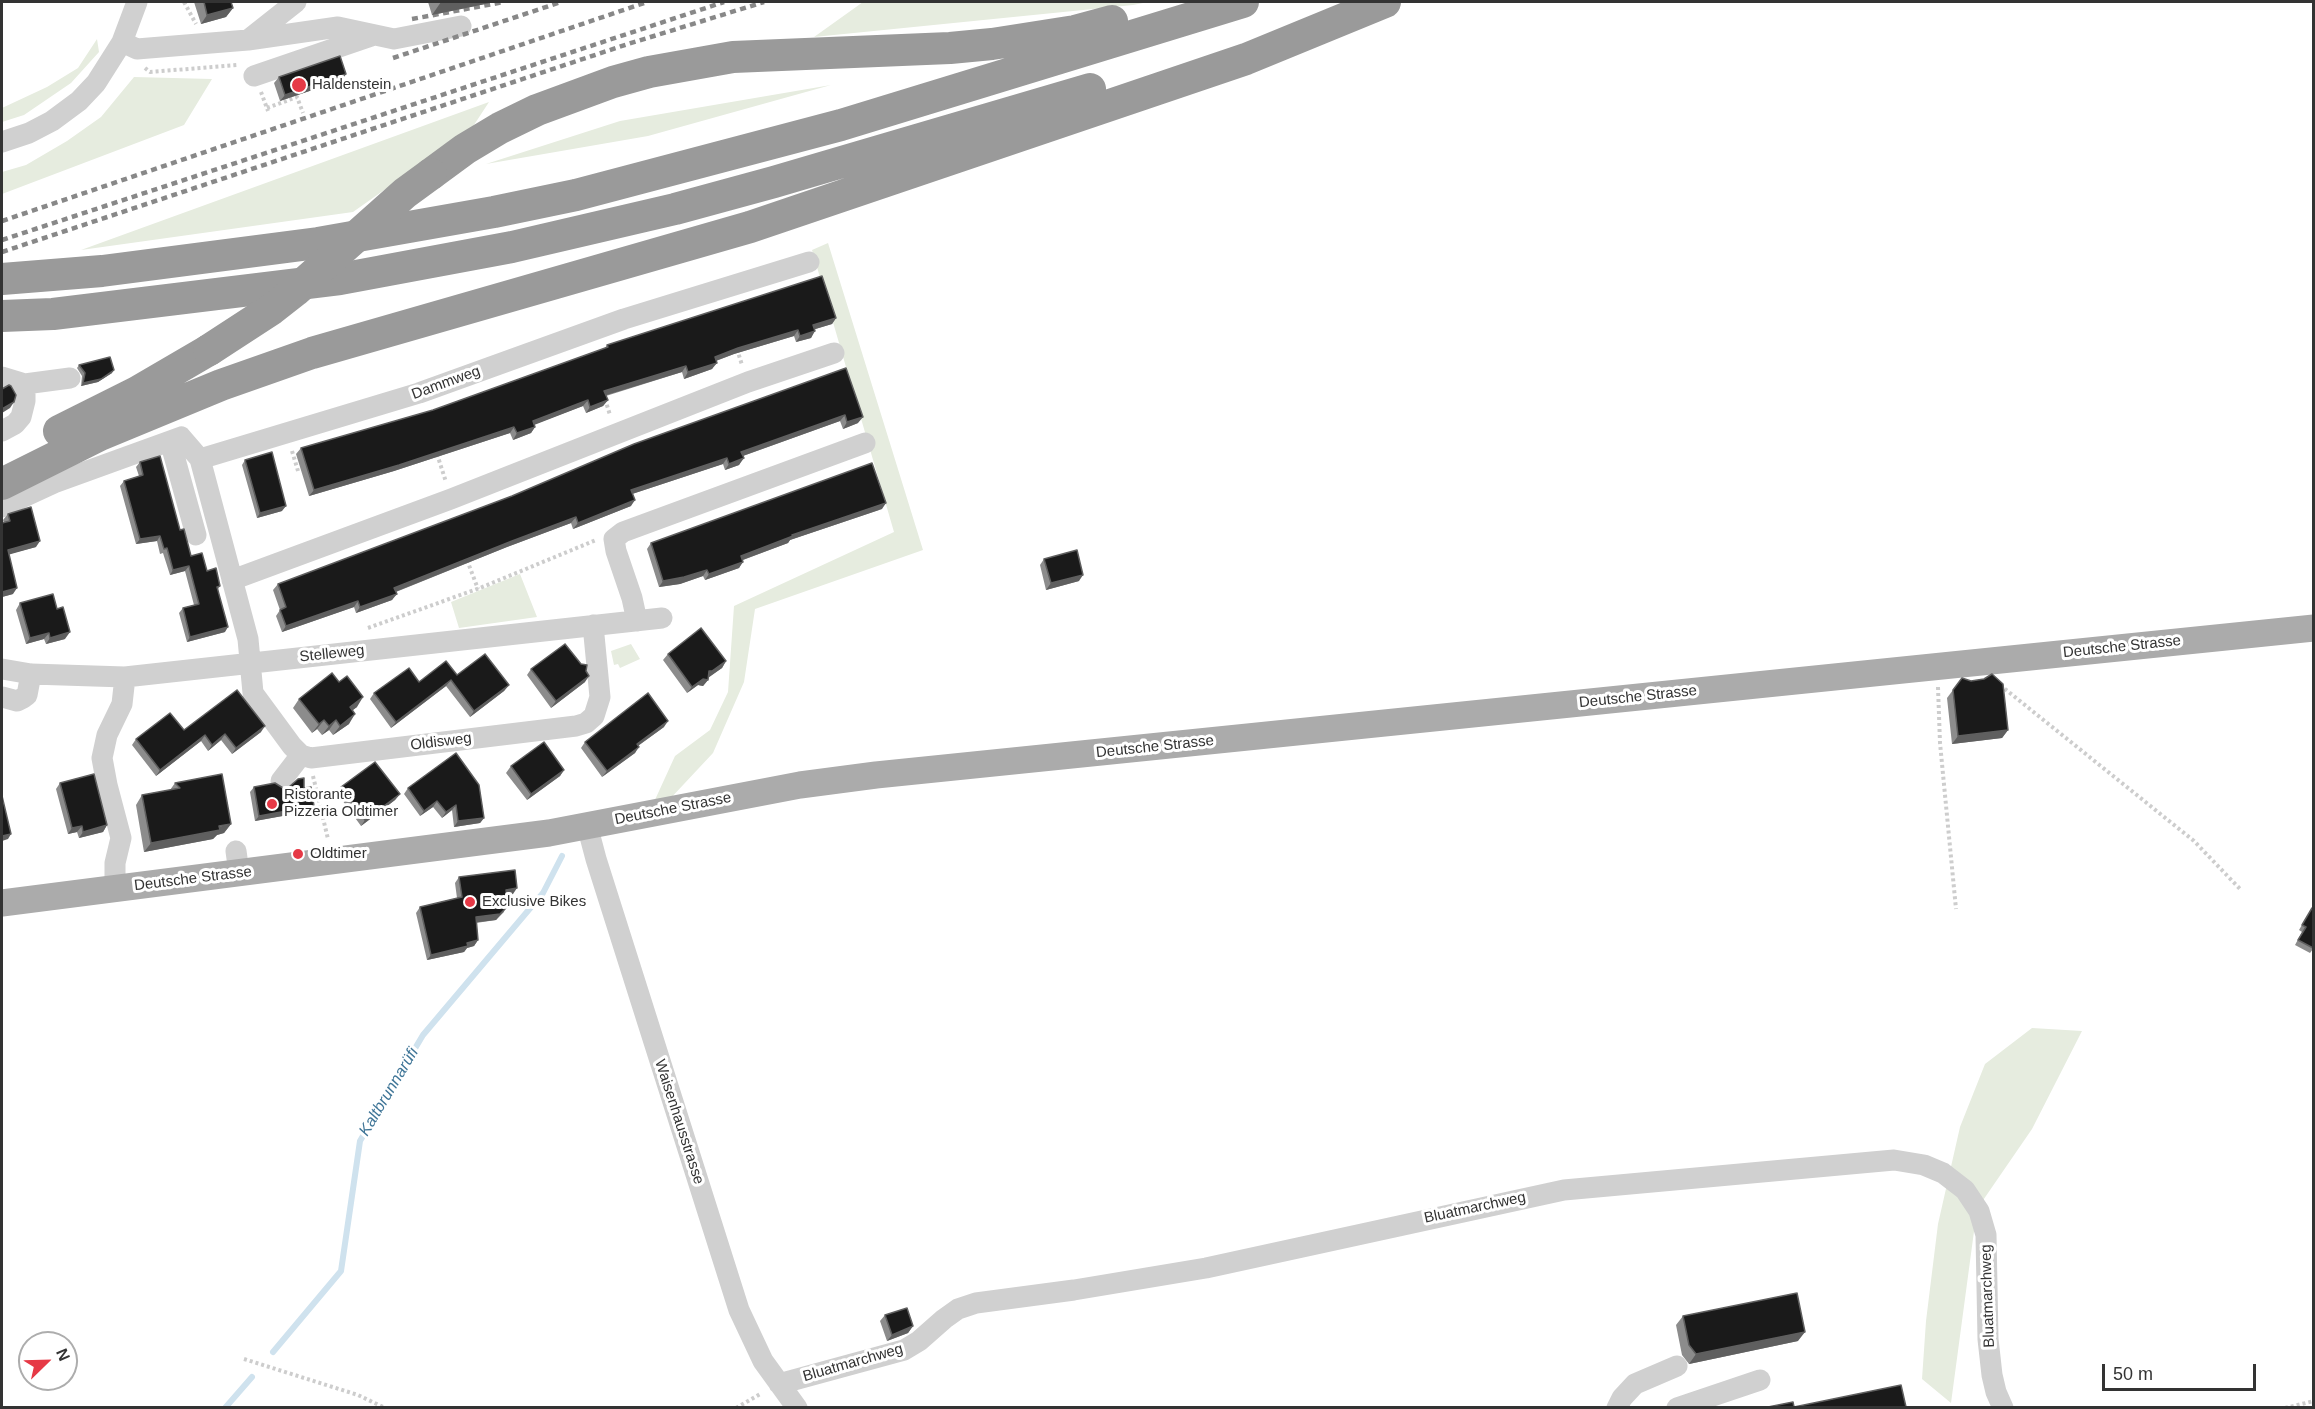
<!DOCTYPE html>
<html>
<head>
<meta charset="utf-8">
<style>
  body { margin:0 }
  #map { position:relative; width:2315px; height:1409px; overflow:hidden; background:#fff; font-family:Helvetica,sans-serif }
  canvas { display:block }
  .frame { position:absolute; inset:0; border:3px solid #333; pointer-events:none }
  .north { position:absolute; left:18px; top:1331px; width:60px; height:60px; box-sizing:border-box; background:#fff; border:2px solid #adadad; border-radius:50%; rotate:67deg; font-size:16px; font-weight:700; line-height:24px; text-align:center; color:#333 }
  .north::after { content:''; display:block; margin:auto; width:21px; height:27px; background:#e63946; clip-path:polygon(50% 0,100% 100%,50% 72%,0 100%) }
  .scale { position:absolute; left:2102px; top:1364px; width:154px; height:27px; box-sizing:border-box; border:3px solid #333; border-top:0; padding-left:8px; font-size:18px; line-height:21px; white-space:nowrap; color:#333; -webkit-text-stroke:4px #fff; paint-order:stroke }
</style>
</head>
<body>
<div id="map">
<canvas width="2315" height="1409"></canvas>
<div class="frame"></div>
<div class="north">N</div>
<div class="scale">50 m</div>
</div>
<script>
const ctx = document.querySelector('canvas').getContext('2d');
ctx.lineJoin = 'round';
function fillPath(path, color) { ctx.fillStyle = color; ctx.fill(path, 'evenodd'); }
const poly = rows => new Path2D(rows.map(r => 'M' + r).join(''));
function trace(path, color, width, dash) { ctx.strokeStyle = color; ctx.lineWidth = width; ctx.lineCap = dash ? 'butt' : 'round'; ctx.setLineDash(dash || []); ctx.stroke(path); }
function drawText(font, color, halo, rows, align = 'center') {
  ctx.font = font + ' Helvetica,sans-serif'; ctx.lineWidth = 6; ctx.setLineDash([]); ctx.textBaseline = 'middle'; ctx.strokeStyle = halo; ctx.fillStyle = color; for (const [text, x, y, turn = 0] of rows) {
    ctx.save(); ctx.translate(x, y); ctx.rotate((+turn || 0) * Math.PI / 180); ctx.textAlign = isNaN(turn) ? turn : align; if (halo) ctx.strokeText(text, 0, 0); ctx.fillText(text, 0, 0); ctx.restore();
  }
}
fillPath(poly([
  [863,2,1148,2,1133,5,814,37],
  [97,39,99,52,71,83,24,115,2,122,2,108,47,87,78,68],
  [134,77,212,79,184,125,2,194,2,172,26,165,67,141,101,117],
  [831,85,648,136,486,164,620,121],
  [489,102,472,128,353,212,81,250],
  [828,243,923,550,755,609,744,682,713,753,669,800,654,802,675,756,710,730,728,692,734,606,894,532,812,250],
  [520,574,537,617,459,628,451,602],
  [631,644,640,659,620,668,618,664,614,665,611,651],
  [2032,1028,2082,1031,2032,1129,1977,1209,1951,1403,1922,1379,1926,1321,1938,1224,1960,1127,1985,1064]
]), '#e6ecdf');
trace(poly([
  [273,1352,341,1271,360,1141,423,1035,543,893,562,856],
  [225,1408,252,1377]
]), '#cfe2ee', 6);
trace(poly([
  [184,2,196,24],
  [145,68,150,72,237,65],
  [261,92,268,111],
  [267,108,297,97,303,113],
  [737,349,742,365],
  [605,399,610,415],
  [292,451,298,471],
  [437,454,446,482],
  [467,560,478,589],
  [368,628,480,588,596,540],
  [2000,685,2194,841,2241,890],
  [1938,687,1940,743,1956,909],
  [313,776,328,839],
  [244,1359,358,1395,385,1408],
  [736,1408,762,1393],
  [2285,1408,2314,1401]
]), '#cdcdcd', 4, [3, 3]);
trace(poly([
  [248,40,296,2],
  [122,42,137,49,149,48,248,40,338,27,394,39,461,26],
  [254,76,374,35],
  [2,142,29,133,52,121,79,101,96,83,122,42,137,2],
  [2,377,25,384,70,378],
  [2,431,15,424,21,417,25,401,25,384],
  [170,441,196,535],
  [200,459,419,393,624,319,809,262],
  [2,507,54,483,181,437,200,459,248,639,253,693,292,746,301,755,311,758,576,726,586,723,594,716,600,697,593,625],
  [232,580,451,499,748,382,834,353],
  [637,621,632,598,616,551,614,539,623,532,865,443],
  [2,669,31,674,125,677,662,618],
  [2,697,17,701,23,698,27,695,31,674],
  [281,781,301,755],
  [587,825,596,859,739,1310,763,1361,797,1408],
  [236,851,239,873],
  [115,889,115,863,121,838,107,785,102,758,107,735,122,704,125,677],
  [779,1384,904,1350,919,1341,944,1319,958,1309,976,1303,1074,1290,1206,1268,1564,1190,1894,1160,1924,1165,1943,1173,1965,1190,1979,1211,1986,1235,1988,1339,1992,1375,1996,1392,2003,1408],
  [1617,1408,1622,1398,1635,1384,1677,1366],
  [1677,1408,1760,1380]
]), '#d0d0d0', 21);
trace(poly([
  [2,903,549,833,800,785,876,775,2314,628]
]), '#ababab', 27);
trace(poly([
  [431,174,465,149,500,128,537,110,613,82,649,72,733,57,950,48,992,44,1075,31,1112,21],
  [2,279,102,271,318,243,494,212,576,195,841,125,1243,2],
  [2,316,53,314,340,279,512,247,675,209,774,182,1090,89],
  [59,431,137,392,209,350],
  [2,484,100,435,221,385,312,353,750,227,1246,59,1385,2]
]), '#9a9a9a', 32);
trace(poly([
  [412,19,504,2],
  [393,58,561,2],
  [2,221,647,2],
  [2,240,724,2],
  [2,252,628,44,764,2]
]), '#888', 4.5, [6, 4.5]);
trace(poly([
  [209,350,272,309,295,291,405,193,431,174]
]), '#9a9a9a', 32);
fillPath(poly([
  [194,2,231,2,233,8,226,17,201,24],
  [428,2,495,2,432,15],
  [346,74,342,80,280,101,274,83,279,77],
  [836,318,832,324,815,329,811,338,796,342,794,336,734,354,716,361,712,369,684,379,682,372,606,396,608,400,603,406,586,413,583,406,535,424,535,427,531,433,513,440,510,433,394,471,309,496,296,454,301,448,433,410,605,348,607,345],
  [79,365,112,373,98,382,81,386,82,376,77,368],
  [846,368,858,423,843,429,840,421,743,456,739,465,725,470,723,464,632,494,631,506,573,529,571,523,507,547,396,592,392,600,356,613,354,607,282,632,276,616,280,610,273,590,278,584,512,496],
  [245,460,282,511,257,518,242,465],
  [140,462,180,530,191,556,220,586,218,589,225,632,187,642,179,613,183,608,194,605,185,571,170,575,163,553,160,554,157,541,136,544,120,486,124,481,139,476,136,467],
  [882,509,790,540,788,543,743,560,739,568,705,580,703,576,680,584,659,587,647,549,651,543],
  [8,514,36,547,9,554,13,594,2,597,2,523,4,523,3,520],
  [1044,559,1079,581,1046,590,1040,565],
  [20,603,65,639,46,644,44,639,26,644,16,610],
  [668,654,726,661,722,668,708,677,708,680,703,686,698,685,687,693,663,660],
  [581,664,585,682,551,708,527,675,531,669],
  [457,675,509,685,504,691,470,717,446,686,391,728,370,699,374,693],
  [1962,678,2008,730,2002,738,1952,744,1947,698],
  [299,699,357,707,352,710,349,724,333,735,329,730,322,735,317,729,312,733,293,708],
  [664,727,638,746,635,753,602,777,581,748,585,742],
  [184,730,261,732,232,754,221,740,208,751,201,741,156,776,132,745,136,739],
  [456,753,484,818,480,823,454,827,452,810,442,818,433,807,420,816,404,794,408,788],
  [511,766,564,770,560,776,527,800,506,773],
  [60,783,107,825,103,832,79,838,77,832,68,834,56,789],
  [175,783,231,824,224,833,217,835,213,839,144,852,136,805,142,795,170,790],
  [254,787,304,788,314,806,310,811,255,821,250,792],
  [341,787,400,794,395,800,361,826,337,793],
  [459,877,513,894,507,895,504,912,496,920,476,923,478,940,474,946,467,948,464,952,427,960,416,913,420,907,457,898,455,883],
  [2312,908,2313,909,2313,949,2310,953,2295,945,2302,932,2299,930],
  [885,1315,913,1326,908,1333,887,1341,880,1321],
  [1683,1316,1798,1341,1689,1364,1682,1355,1676,1325]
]), '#8c8c8c');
fillPath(poly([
  [441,2,495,2,432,15],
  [233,8,226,17,201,24,207,15],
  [346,74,342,80,280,101,285,95],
  [836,318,832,324,809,331,813,325],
  [798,330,794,336,734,354,710,363,715,357,738,348],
  [815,331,811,338,796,342,800,336],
  [717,363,712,369,684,379,688,372],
  [686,366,682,372,600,397,604,391],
  [114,370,112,373,98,382,81,386,83,383],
  [588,400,583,406,529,427,533,421],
  [608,400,603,406,586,413,590,407],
  [14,402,10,408,2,413,2,409],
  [845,415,840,421,737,458,741,452],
  [863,417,858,423,843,429,847,422],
  [514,427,510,433,394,471,309,496,314,490],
  [535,427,531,433,513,440,517,433],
  [727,458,723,464,626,496,631,490],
  [744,458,739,465,725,470,729,464],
  [635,500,631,506,573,529,578,523],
  [886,503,882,509,790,540,788,543,737,562,741,556,792,535],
  [286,506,282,511,257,518,260,513],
  [576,517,571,523,507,547,390,594,394,588,512,541],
  [160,536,157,541,136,544,140,539],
  [40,541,36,547,4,556,8,550],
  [743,562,739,568,705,580,709,574],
  [189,566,185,571,170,575,173,570],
  [707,570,703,576,680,584,659,587,663,581],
  [1083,575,1079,581,1046,590,1051,583],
  [17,588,13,594,2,597,2,592],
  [397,594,392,600,356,613,360,607],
  [358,601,354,607,282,632,286,626],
  [228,627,225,632,187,642,190,637],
  [70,632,65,639,46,644,50,638],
  [49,633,44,639,26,644,30,638],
  [726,661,722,668,708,678,709,671],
  [589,676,585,682,551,708,556,701],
  [703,679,708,680,703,686,698,685,687,693,692,687],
  [451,680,446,686,391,728,396,722],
  [509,685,504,691,470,717,474,711],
  [363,697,357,707,344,717,350,707],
  [355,714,349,724,333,735,340,726],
  [324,720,317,729,312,733,319,724],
  [336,720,329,730,322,735,329,726],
  [668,721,664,727,632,750,637,744],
  [265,726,261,732,232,754,236,748],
  [2008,730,2002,738,1952,744,1958,736],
  [225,734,221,740,208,751,212,745],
  [205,735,201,741,156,776,160,770],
  [639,747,635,753,602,777,607,771],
  [564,770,560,776,527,800,531,794],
  [400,794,395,800,361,826,365,820],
  [437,801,433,807,420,816,424,811],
  [456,805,452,810,442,818,446,812],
  [314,806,310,811,255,821,259,816],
  [484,818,480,823,454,827,458,821],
  [231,824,224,833,217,835,213,839,144,852,151,843],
  [107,825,103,832,79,838,83,832],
  [82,826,77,832,68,834,72,828],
  [11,834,8,839,2,841,2,836],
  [517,888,513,894,502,896,506,890],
  [508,906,496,920,471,923,476,917],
  [478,940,474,946,467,948,464,952,427,960,431,955],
  [913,1326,908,1333,887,1341,892,1335],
  [1805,1332,1798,1341,1689,1364,1696,1354]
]), '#5f5f5f');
const building = poly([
  [204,2,231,2,233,8,207,15,204,2],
  [340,56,346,74,285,95,279,77,340,56],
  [822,276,836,318,813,325,815,331,800,336,798,330,738,348,715,357,717,363,688,372,686,366,604,391,608,400,590,407,588,400,533,421,535,427,517,433,514,427,399,465,314,490,301,448,433,410,608,347,607,345,822,276],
  [110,357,114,370,101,379,83,383,85,373,79,365,110,357],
  [846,368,863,417,847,422,845,415,741,452,744,458,729,464,727,458,631,490,635,500,578,523,576,517,512,541,394,588,397,594,360,607,358,601,286,626,280,610,286,607,278,584,512,496,634,444,846,368],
  [9,385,11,386,16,395,14,402,2,409,2,389,9,385],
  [272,452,286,506,260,513,245,460,272,452],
  [160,456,180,530,184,529,191,556,202,553,207,571,216,568,220,586,217,587,228,627,190,637,183,608,199,604,189,566,173,570,167,548,164,549,160,536,140,539,124,481,143,475,140,462,160,456],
  [872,463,886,503,792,535,793,536,741,556,743,562,709,574,707,570,684,577,663,581,651,543,872,463],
  [31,507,40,541,8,550,17,588,2,592,2,523,10,521,8,514,31,507],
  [1077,550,1083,575,1051,583,1044,559,1077,550],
  [53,594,57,609,63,607,70,632,50,638,49,633,30,638,20,603,53,594],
  [701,628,726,661,712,671,709,671,708,680,703,679,692,687,668,654,701,628],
  [565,644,581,664,587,665,586,671,589,676,556,701,531,669,565,644],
  [485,654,509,685,474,711,451,680,396,722,374,693,409,668,419,682,446,661,457,675,485,654],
  [332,673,339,682,347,676,363,697,350,707,355,714,340,726,336,720,329,726,324,720,319,724,299,699,332,673],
  [1992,674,2003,684,2008,730,1958,736,1953,690,1962,678,1971,681,1984,679,1992,674],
  [237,690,265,726,236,748,225,734,212,745,205,735,160,770,136,739,170,713,184,730,237,690],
  [648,693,668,721,637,744,639,747,607,771,585,742,648,693],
  [544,742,564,770,531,794,511,766,544,742],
  [456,753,479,785,484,818,458,821,456,805,446,812,437,801,424,811,408,788,456,753],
  [375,762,400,794,365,820,341,787,375,762],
  [94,774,107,825,83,832,82,826,72,828,60,783,94,774],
  [222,774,231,824,219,826,220,830,151,843,142,795,180,788,175,783,222,774],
  [304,778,304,788,311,787,314,806,259,816,254,787,275,783,283,788,289,787,298,779,304,778],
  [2,796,11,834,2,836,2,796],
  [515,870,517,888,506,890,508,906,500,914,476,917,478,940,467,943,468,946,431,955,420,907,462,897,459,877,515,870],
  [2312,908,2313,909,2313,948,2298,940,2306,927,2302,925,2312,908],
  [1797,1293,1805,1332,1696,1354,1689,1345,1683,1316,1797,1293],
  [907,1308,913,1326,892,1335,885,1315,907,1308],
  [1901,1385,1906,1407,1768,1407,1793,1402,1794,1407,1901,1385]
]);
fillPath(building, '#1a1a1a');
trace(building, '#5f5f5f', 1.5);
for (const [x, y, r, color] of [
  [299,85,8,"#e63946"],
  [272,804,6,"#e63946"],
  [298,854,6,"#e63946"],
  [470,902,6,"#e63946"]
]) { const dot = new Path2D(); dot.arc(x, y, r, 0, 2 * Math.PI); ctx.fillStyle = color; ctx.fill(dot); trace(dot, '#fff', 2); }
drawText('15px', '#333', '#fff', [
  ["Haldenstein",312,85],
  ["Ristorante",284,795],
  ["Pizzeria Oldtimer",284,812],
  ["Oldtimer",310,854],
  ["Exclusive Bikes",482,902]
], 'left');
drawText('15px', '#333', '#fff', [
  ["Dammweg",446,383,-20],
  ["Deutsche Strasse",2122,647,-6],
  ["Stelleweg",332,654,-6],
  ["Deutsche Strasse",1638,697,-6],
  ["Oldisweg",441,742,-7],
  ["Deutsche Strasse",1155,747,-6],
  ["Deutsche Strasse",673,809,-11],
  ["Deutsche Strasse",193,879,-7],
  ["Waisenhausstrasse",679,1122,72],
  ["Bluatmarchweg",1475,1208,-12],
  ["Bluatmarchweg",1988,1296,-92],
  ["Bluatmarchweg",853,1363,-16]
]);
drawText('italic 16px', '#3f7597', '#fff', [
  ["Kaltbrunnarüfi",389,1092,-59]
]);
</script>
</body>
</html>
